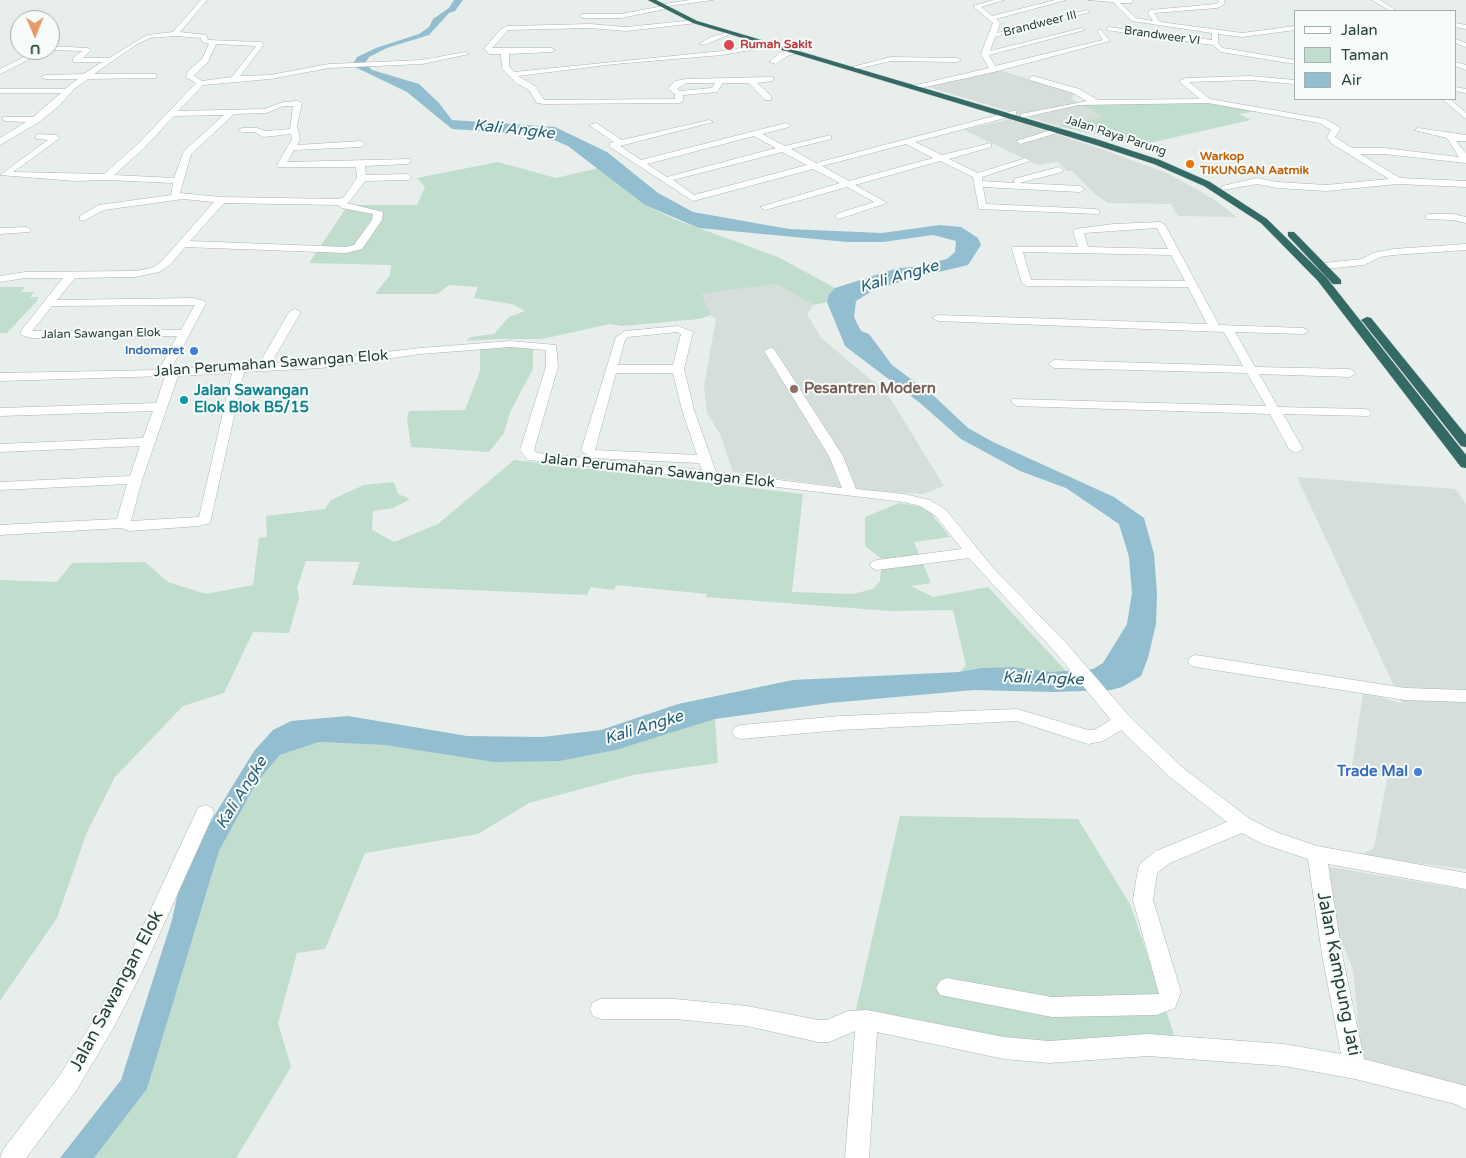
<!DOCTYPE html>
<html>
<head>
<meta charset="utf-8">
<style>
  body { margin:0 }
  #map { position:relative; width:1466px; height:1158px; overflow:hidden; background:#e7eeec; font-family:"Varela Round",sans-serif }
  canvas { display:block }
  .legend { position:absolute; left:1294px; top:10px; width:162px; height:90px; box-sizing:border-box; background:#f7fbf9; border:1px solid #a3b0ad; margin:0; padding:6px 9px; list-style:none; font-size:15px; color:#26403c }
  .legend li { display:flex; align-items:center; gap:10px; height:25px }
  .legend b { width:25px; border:1px solid #a3b0ad }
  .north { position:absolute; left:10px; top:10px; width:50px; height:50px; box-sizing:border-box; background:#f7fbf9; border:1px solid #a3b0ad; border-radius:50%; rotate:179deg; font-size:14px; font-weight:700; line-height:20px; text-align:center; color:#26403c }
  .north::after { content:''; display:block; margin:auto; width:18px; height:22px; background:#e99a6a; clip-path:polygon(50% 0,100% 100%,50% 72%,0 100%) }
</style>
</head>
<body>
<div id="map">
<canvas width="1466" height="1158"></canvas>
<ul class="legend">
<li><b style="height:6px;background:#fff"></b>Jalan</li>
<li><b style="height:14px;background:#c1ddcd"></b>Taman</li>
<li><b style="height:14px;background:#93becf"></b>Air</li>
</ul>
<div class="north">U</div>
</div>
<script>
const ctx = document.querySelector('canvas').getContext('2d');
ctx.lineJoin = 'round';
function fillPath(path, color) { ctx.fillStyle = color; ctx.fill(path, 'evenodd'); }
const poly = rows => new Path2D(rows.map(r => 'M' + r).join(''));
function trace(path, color, width, dash) { ctx.strokeStyle = color; ctx.lineWidth = width; ctx.lineCap = dash ? 'butt' : 'round'; ctx.setLineDash(dash || []); ctx.stroke(path); }
function drawText(font, color, halo, rows, align = 'center') {
  ctx.font = font + ' "Varela Round",sans-serif'; ctx.lineWidth = 4; ctx.setLineDash([]); ctx.textBaseline = 'middle'; ctx.strokeStyle = halo; ctx.fillStyle = color; for (const [text, x, y, turn = 0] of rows) {
    ctx.save(); ctx.translate(x, y); ctx.rotate((+turn || 0) * Math.PI / 180); ctx.textAlign = isNaN(turn) ? turn : align; if (halo) ctx.strokeText(text, 0, 0); ctx.fillText(text, 0, 0); ctx.restore();
  }
}
fillPath(poly([
  [999,70,1074,93,1072,99,1104,117,1058,126,922,85],
  [1009,119,1096,147,1169,174,1212,198,1237,217,1178,216,1171,204,1108,203,1095,194,1072,171,1067,171,1058,162,1038,165,964,130],
  [776,284,814,305,807,314,821,338,887,393,944,486,923,494,860,490,733,472,720,434,707,413,704,386,716,319,712,317,702,294],
  [1297,477,1455,489,1466,504,1466,869,1359,856,1374,848,1387,779,1352,766,1363,693,1402,703],
  [1311,864,1466,890,1466,1091,1362,1061,1353,970]
]), '#d5dedb');
fillPath(poly([
  [1163,99,1209,100,1242,104,1262,110,1239,114,1251,120,1140,145,1058,126,1103,117,1081,104],
  [498,162,556,178,599,168,645,205,674,219,778,257,835,288,829,294,827,302,814,305,776,284,702,294,711,315,699,319,622,326,610,324,542,339,499,339,466,341,471,337,494,334,509,317,525,311,512,304,474,298,478,287,449,285,437,294,375,294,390,275,391,265,309,263,348,205,417,205,425,187,417,178],
  [0,287,25,287,21,292,34,292,30,297,38,297,37,301,7,333,0,333],
  [533,346,533,369,510,412,504,433,489,452,411,447,407,419,409,411,465,410,480,371,480,347],
  [514,460,803,494,792,592,853,594,873,589,880,581,882,559,865,546,865,517,899,503,927,508,950,537,914,542,931,583,911,586,933,597,988,587,1067,672,1053,672,1013,667,981,668,959,672,966,666,953,610,891,611,706,597,707,594,617,585,614,590,591,587,587,595,352,585,360,562,306,561,297,588,299,598,289,633,253,632,224,693,183,706,115,777,87,832,57,918,0,1001,0,580,57,582,72,563,145,562,168,582,206,594,253,585,259,538,267,537,266,516,325,509,331,500,364,485,394,482,398,494,410,499,393,508,373,511,372,530,394,542,438,524],
  [715,719,718,763,633,775,529,803,478,834,365,853,325,949,297,953,278,1023,291,1067,236,1158,94,1158,147,1089,219,851,257,782,280,755,319,742,385,745,560,761,616,750],
  [900,816,1078,819,1131,906,1176,1041,1038,1044,855,1014]
]), '#c1ddcd');
fillPath(poly([
  [454,0,463,0,455,11,449,13,429,35,387,48,369,57,365,63,372,70,419,84,439,103,452,120,555,127,607,152,658,193,693,212,789,229,882,233,940,225,961,227,978,238,981,245,968,265,905,280,872,291,856,301,854,317,861,331,869,334,892,365,935,397,968,428,993,442,1114,497,1144,518,1154,554,1157,593,1156,624,1148,658,1141,676,1122,687,1111,690,1053,692,974,690,830,703,715,719,616,750,560,761,494,762,385,745,319,742,280,755,257,782,219,851,147,1089,94,1158,60,1158,121,1080,172,920,181,878,200,839,254,751,273,730,291,721,348,716,467,736,542,737,601,730,678,704,793,680,959,672,981,668,1013,667,1053,672,1093,669,1103,663,1127,624,1132,593,1129,557,1119,524,1066,488,1020,471,961,439,920,403,845,346,827,302,829,294,835,288,898,268,915,267,947,259,955,252,956,241,933,235,883,242,847,242,699,228,645,205,568,146,542,135,452,129,407,92,355,67,353,64,357,57,376,48,419,34,429,27,433,19,449,8]
]), '#93becf');
const street = poly([
  [201,0,207,0,180,32,206,35,208,40,261,42,264,44,240,76,270,75,329,64,422,60,465,52,469,54,422,64,329,68,270,79,203,85,178,111,265,109,283,102,298,101,302,103,297,126,300,139,297,145,361,141,365,144,361,147,294,150,287,162,410,159,411,161,407,164,365,166,366,175,408,174,412,177,408,180,365,181,350,201,347,203,383,212,382,220,362,249,346,253,185,247,170,265,159,272,135,277,75,278,57,300,193,298,205,301,206,303,171,369,259,364,289,312,295,309,301,312,271,363,321,360,420,348,511,341,556,345,558,367,534,450,537,453,702,470,699,463,592,458,581,451,616,337,625,331,678,326,693,332,684,369,694,410,716,472,842,488,829,456,764,351,770,348,774,349,843,456,856,489,904,494,930,500,946,510,994,569,1068,645,1129,716,1183,768,1250,819,1276,832,1317,846,1466,873,1466,889,1328,864,1342,954,1364,1059,1466,1086,1466,1109,1455,1104,1355,1079,1284,1066,1148,1056,1049,1063,1004,1059,877,1032,869,1158,845,1158,855,1031,829,1042,818,1042,747,1026,675,1019,601,1019,593,1016,590,1009,593,1002,601,999,675,999,747,1006,818,1020,827,1020,848,1011,867,1010,1004,1037,1049,1041,1148,1034,1284,1044,1341,1054,1322,954,1308,859,1263,844,1242,833,1170,863,1157,873,1153,900,1181,992,1175,1008,1157,1015,1052,1017,940,995,936,988,940,981,947,978,1052,997,1159,994,1133,900,1138,869,1141,863,1156,851,1227,822,1171,778,1121,730,1103,741,1088,744,1017,721,840,730,741,739,735,737,732,732,735,727,741,725,840,716,1017,709,1088,730,1094,730,1111,720,1056,653,969,558,877,570,872,568,870,565,872,562,877,560,962,549,936,516,920,506,904,502,710,479,528,460,520,450,546,367,546,350,511,347,420,354,321,368,244,372,210,523,199,526,129,531,121,528,0,535,0,525,117,519,127,484,0,490,0,482,130,476,140,446,0,452,0,444,143,438,153,411,0,416,0,408,156,403,165,376,0,381,0,373,159,370,177,336,32,338,21,335,21,331,63,278,25,278,0,282,0,276,25,272,135,271,152,268,162,261,214,202,183,199,104,210,83,221,80,220,80,216,99,205,171,195,173,183,106,180,75,181,0,175,48,140,36,139,36,135,39,134,56,135,60,138,13,172,104,174,138,144,196,83,186,77,188,71,202,59,209,44,202,42,201,38,175,36,150,38,137,44,94,74,156,74,156,78,88,79,74,89,60,105,39,122,0,145,0,138,26,122,6,121,2,119,3,117,33,117,61,93,0,93,0,89,65,89,78,79,45,79,41,77,45,75,84,74,102,62,73,62,73,58,82,51,50,50,50,46,87,48,91,50,83,58,109,58,147,35,173,32,201,0],
  [216,44,256,46,232,77,202,81,194,76,195,74,208,62,216,44],
  [284,106,293,106,290,129,265,131,257,128,242,128,238,130,242,132,255,132,263,137,291,134,292,139,277,165,278,167,356,167,357,178,344,197,339,199,221,197,180,193,191,154,234,114,266,113,284,106],
  [224,115,184,151,174,178,114,175,144,148,174,116,224,115],
  [224,203,338,205,342,208,373,214,372,220,354,245,346,247,190,241,224,203],
  [195,305,181,330,32,331,52,306,195,305],
  [677,332,681,334,673,365,618,365,625,340,628,337,677,332],
  [232,373,199,517,131,521,142,480,178,376,232,373],
  [616,373,673,373,682,410,697,455,595,450,616,373],
  [690,0,713,0,668,6,665,4,690,0],
  [993,0,1004,0,981,7,992,16,1055,0,1066,0,996,19,1000,23,997,33,1087,10,1090,12,995,37,990,51,1082,28,1085,30,989,55,995,66,1103,40,1097,31,1100,29,1110,41,994,72,912,90,912,86,989,68,981,54,993,23,973,6,993,0],
  [1088,0,1133,0,1131,3,1120,3,1136,18,1153,21,1148,13,1150,10,1216,4,1219,2,1218,0,1224,0,1225,4,1217,8,1154,13,1160,22,1242,33,1295,26,1295,30,1242,37,1218,34,1218,43,1223,48,1295,60,1295,64,1221,52,1213,45,1106,30,1108,27,1212,40,1212,33,1132,21,1113,2,1088,0],
  [1372,0,1380,0,1397,11,1390,11,1372,0],
  [663,6,665,9,621,18,582,18,579,16,582,14,621,14,663,6],
  [695,20,697,23,626,31,590,28,508,30,492,48,551,48,555,50,551,52,509,54,509,66,514,72,722,51,772,43,774,46,722,55,615,64,518,76,535,86,544,100,675,99,675,94,668,89,675,81,686,79,770,77,773,77,773,81,757,83,771,96,771,100,765,100,749,83,723,83,717,92,683,95,683,101,679,103,544,104,537,103,529,90,516,83,502,68,501,54,490,54,484,49,500,30,507,26,590,24,626,27,695,20],
  [686,83,715,83,712,88,680,91,677,89,686,83],
  [1455,23,1466,25,1466,29,1455,27,1455,23],
  [728,32,733,33,704,45,699,44,711,37,728,32],
  [1455,39,1466,43,1466,47,1455,43,1455,39],
  [798,48,801,52,787,56,776,64,769,62,781,52,798,48],
  [38,50,48,50,0,74,0,69,38,50],
  [891,57,957,58,961,60,957,62,891,61,856,69,852,67,891,57],
  [1455,62,1466,65,1466,70,1455,66,1455,62],
  [1033,76,1079,89,1098,100,1200,99,1179,81,1186,78,1250,76,1295,80,1295,84,1250,80,1189,82,1210,99,1325,119,1339,127,1340,129,1335,137,1352,148,1384,148,1459,157,1447,138,1414,130,1418,128,1466,135,1466,141,1456,141,1466,154,1466,163,1384,154,1360,154,1400,178,1466,181,1466,187,1398,184,1326,191,1277,188,1257,184,1222,190,1222,186,1257,178,1277,182,1326,185,1389,179,1331,143,1327,137,1331,130,1320,123,1208,103,1079,105,1021,118,1021,114,1087,101,1073,93,1030,80,1029,78,1033,76],
  [1455,87,1466,89,1466,93,1455,91,1455,87],
  [1442,99,1450,99,1466,113,1466,119,1442,99],
  [1013,111,1016,111,1016,115,915,142,942,155,991,143,991,147,949,159,978,173,1026,158,1030,161,982,177,982,181,1014,183,1014,179,1059,167,1063,170,1062,172,1019,183,1080,186,1085,189,1080,192,983,187,986,204,1096,209,1099,210,1099,214,979,209,973,177,940,161,855,185,887,203,839,219,836,218,836,214,874,202,847,187,765,210,760,207,840,183,813,169,693,201,610,147,610,143,614,142,589,125,596,123,622,140,709,120,713,122,620,146,641,160,786,123,790,125,789,127,762,134,785,146,831,135,831,139,791,149,816,163,1013,111],
  [754,136,776,148,667,177,647,164,754,136],
  [906,144,933,158,849,181,822,166,906,144],
  [782,152,807,165,694,195,673,180,782,152],
  [1058,128,1061,128,1061,132,1020,144,1016,141,1058,128],
  [1429,214,1453,214,1466,217,1466,223,1453,220,1426,219,1426,215,1429,214],
  [1160,222,1165,225,1219,325,1303,328,1309,331,1303,334,1235,332,1255,367,1350,369,1356,373,1350,377,1259,374,1278,407,1365,409,1369,410,1371,413,1369,416,1283,414,1303,449,1296,453,1289,449,1270,414,1017,406,1011,402,1013,399,1266,406,1247,373,1054,368,1048,364,1054,360,1243,366,1224,332,938,321,932,318,938,315,1207,324,1188,287,1027,286,1022,283,1012,249,1013,247,1078,247,1073,231,1075,229,1113,224,1160,222],
  [1157,228,1168,249,1088,247,1084,233,1157,228],
  [1023,252,1171,255,1185,281,1031,280,1023,252],
  [26,227,31,230,29,232,0,234,0,228,26,227],
  [1466,244,1466,250,1393,255,1380,257,1364,265,1324,269,1319,266,1324,263,1362,259,1373,253,1393,249,1466,244],
  [1196,655,1405,688,1466,690,1466,702,1405,700,1196,667,1190,665,1188,661,1190,657,1196,655],
  [205,805,212,808,214,813,144,968,115,1025,76,1091,26,1158,0,1158,3,1150,60,1075,99,1011,130,954,198,808,205,805]
]);
const highway = poly([
  [648,0,656,0,697,21,1099,140,1160,160,1210,182,1267,219,1326,277,1466,455,1466,468,1461,467,1318,281,1261,223,1204,186,1154,164,1093,144,693,23,648,0],
  [1288,232,1294,232,1341,280,1341,284,1333,284,1288,236,1288,232],
  [1367,317,1371,318,1466,435,1466,447,1461,446,1363,322,1361,320,1367,317]
]);
trace(street, '#a9b6b4', 1);
trace(highway, '#c2cac8', 1);
fillPath(street, '#fff');
fillPath(highway, '#346a66');
for (const [x, y, r, color] of [
  [729,45,6,"#e0444e"],
  [1190,164,5,"#e8710a"],
  [194,351,5,"#3f7fe0"],
  [794,389,5,"#8d6e63"],
  [184,400,5,"#0f9aa8"],
  [1418,772,5,"#3f7fe0"]
]) { const dot = new Path2D(); dot.arc(x, y, r, 0, 2 * Math.PI); ctx.fillStyle = color; ctx.fill(dot); trace(dot, '#f7fbf9', 2); }
drawText('12px', '#26403c', '#f7fbf9', [
  ["Brandweer III",1040,24,-14],
  ["Brandweer VI",1162,36,8],
  ["Jalan Raya Parung",1116,136,18],
  ["Jalan Sawangan Elok",101,334,-1]
]);
drawText('bold 12px', '#be3a42', '#f7fbf9', [
  ["Rumah Sakit",740,45]
], 'left');
drawText('bold 12px', '#c56008', '#f7fbf9', [
  ["Warkop",1200,157],
  ["TIKUNGAN Aatmik",1200,171]
], 'left');
drawText('bold 12px', '#366cbe', '#f7fbf9', [
  ["Indomaret",184,351]
], 'right');
drawText('15px', '#26403c', '#f7fbf9', [
  ["Jalan Perumahan Sawangan Elok",271,364,-4],
  ["Jalan Perumahan Sawangan Elok",658,471,6]
]);
drawText('bold 15px', '#785e54', '#f7fbf9', [
  ["Pesantren Modern",804,389]
], 'left');
drawText('bold 15px', '#0d838f', '#f7fbf9', [
  ["Jalan Sawangan",194,391],
  ["Elok Blok B5/15",194,408]
], 'left');
drawText('bold 15px', '#366cbe', '#f7fbf9', [
  ["Trade Mal",1408,772]
], 'right');
drawText('italic 16px', '#245f78', '#f7fbf9', [
  ["Kali Angke",514,130,6],
  ["Kali Angke",899,277,-16],
  ["Kali Angke",1043,679,2],
  ["Kali Angke",644,728,-17],
  ["Kali Angke",242,793,-58]
]);
drawText('18px', '#26403c', '#f7fbf9', [
  ["Jalan Kampung Jati",1338,974,79],
  ["Jalan Sawangan Elok",117,991,-62]
]);
</script>
</body>
</html>
